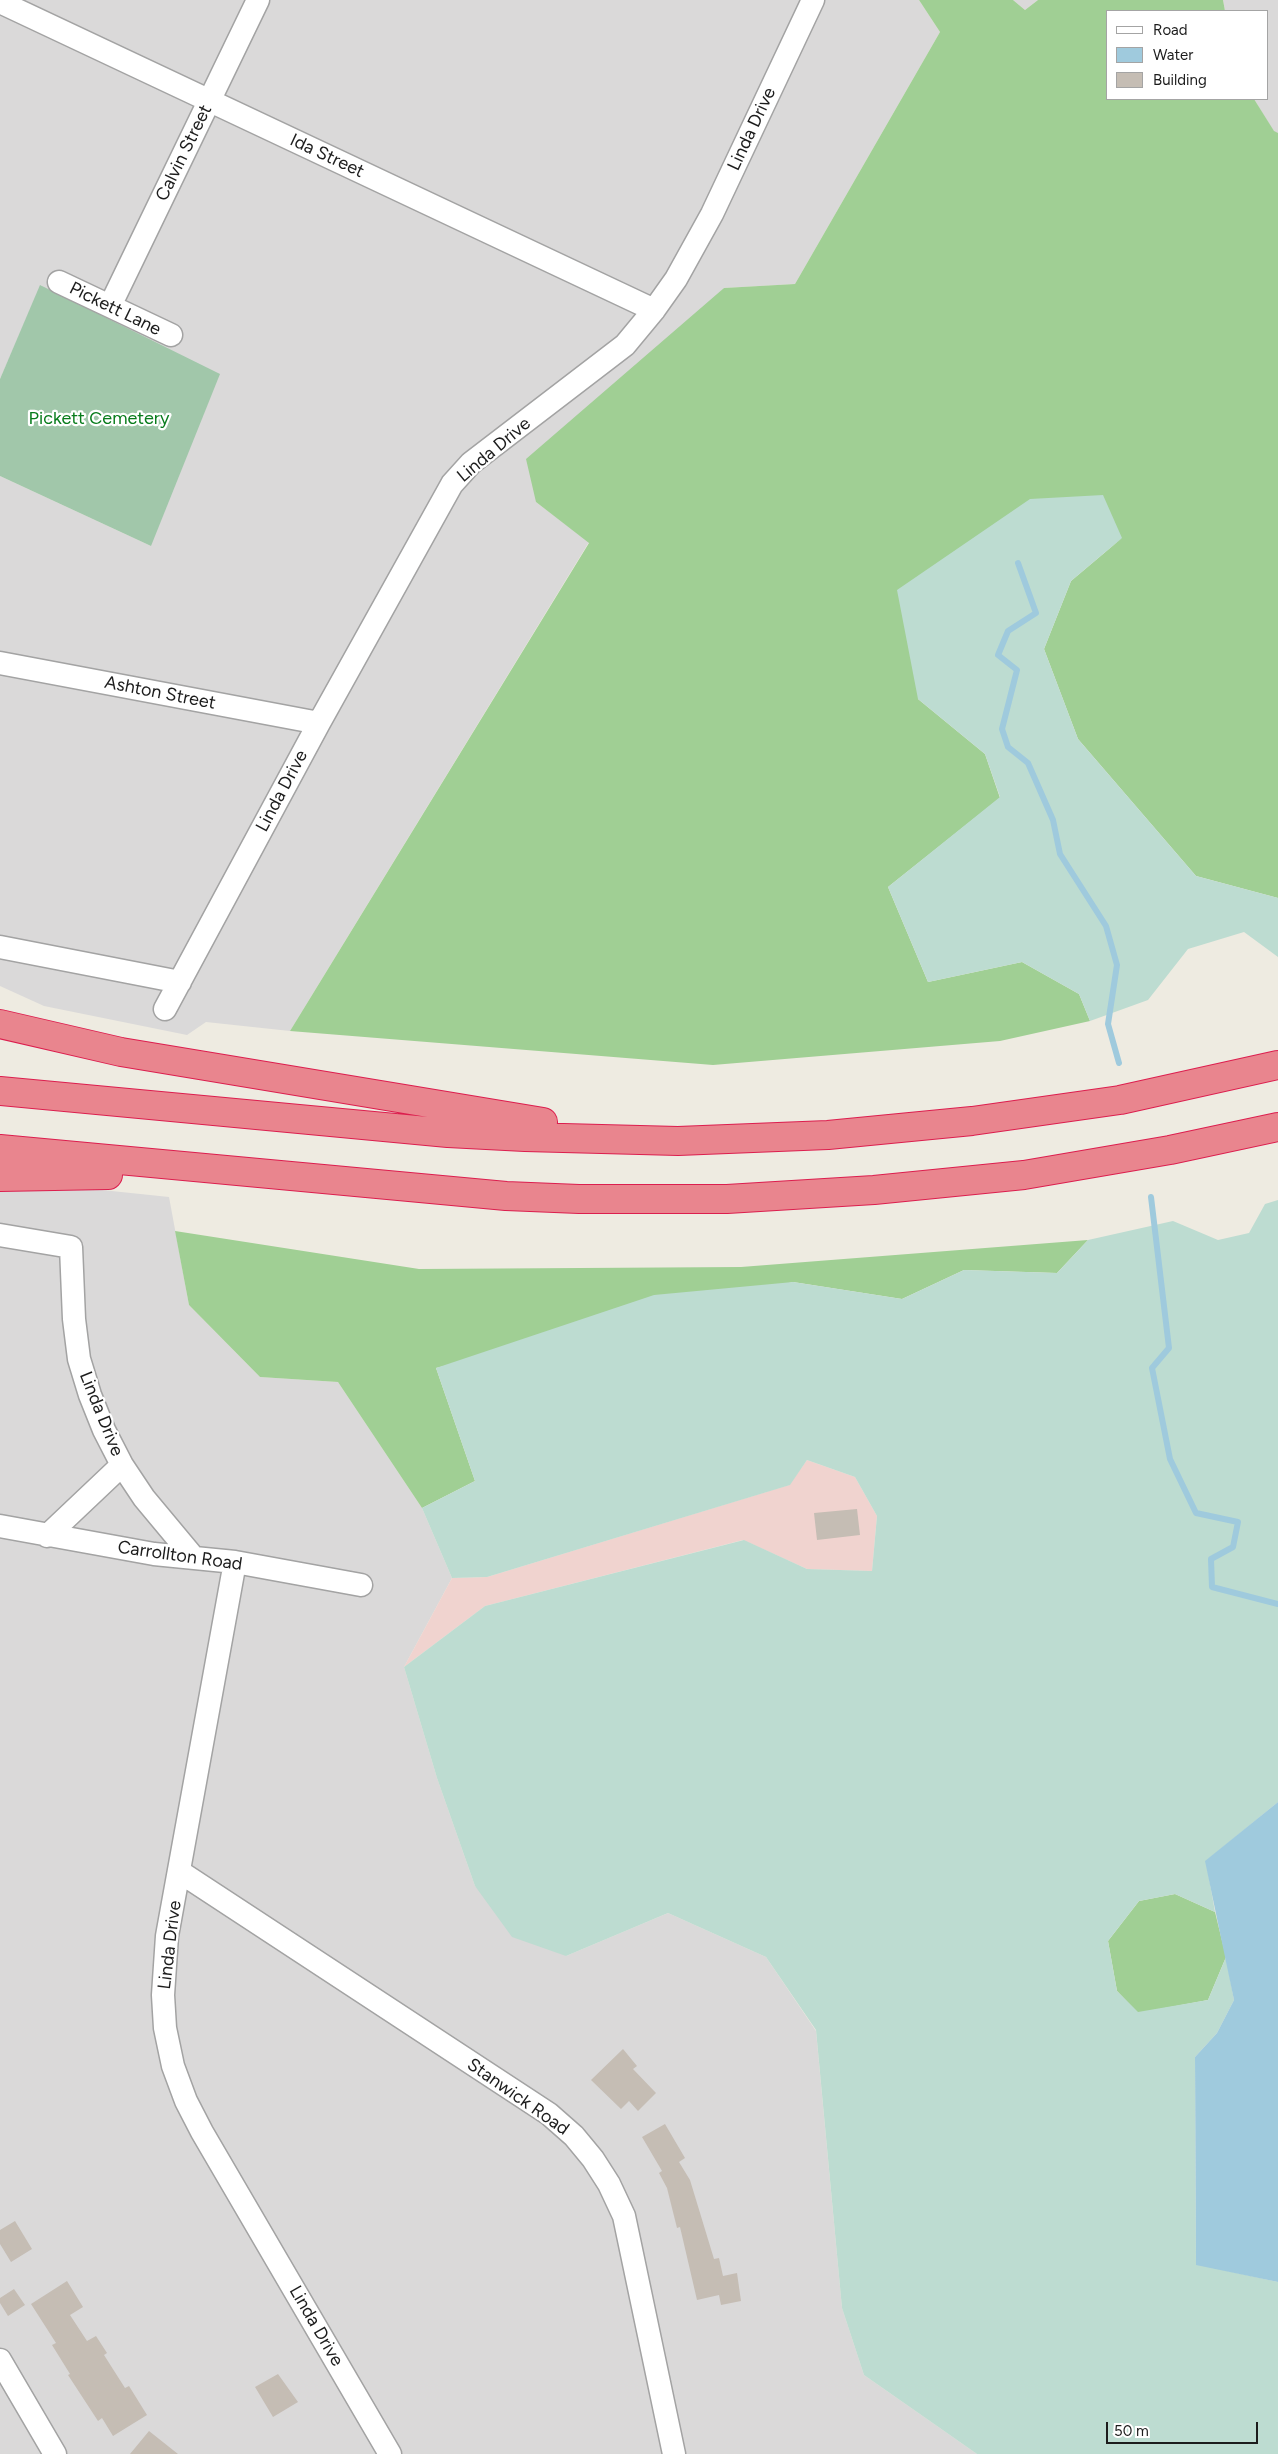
<!DOCTYPE html>
<html>
<head>
<meta charset="utf-8">
<style>
  body { margin:0 }
  #map { position:relative; width:1278px; height:2454px; overflow:hidden; background:#eeebe1; font-family:Figtree,sans-serif }
  canvas { display:block }
  .legend { position:absolute; left:1106px; top:10px; width:162px; height:90px; box-sizing:border-box; background:#fff; border:1px solid #a4a4a4; margin:0; padding:6px 9px; list-style:none; font-size:15px; color:#1c1c1c }
  .legend li { display:flex; align-items:center; gap:10px; height:25px }
  .legend b { width:25px; border:1px solid #a4a4a4 }
  .scale { position:absolute; left:1106px; top:2422px; width:152px; height:22px; box-sizing:border-box; border:2px solid #1c1c1c; border-top:0; padding-left:6px; font-size:15px; line-height:18px; white-space:nowrap; color:#1c1c1c; -webkit-text-stroke:4px #fff; paint-order:stroke }
</style>
</head>
<body>
<div id="map">
<canvas width="1278" height="2454"></canvas>
<ul class="legend">
<li><b style="height:6px;background:#fff"></b>Road</li>
<li><b style="height:14px;background:#9fcadd"></b>Water</li>
<li><b style="height:14px;background:#c5bdb4"></b>Building</li>
</ul>
<div class="scale">50 m</div>
</div>
<script>
const ctx = document.querySelector('canvas').getContext('2d');
ctx.lineJoin = 'round';
function fillPath(path, color) { ctx.fillStyle = color; ctx.fill(path, 'evenodd'); }
const poly = rows => new Path2D(rows.map(r => 'M' + r).join(''));
function trace(path, color, width, dash) { ctx.strokeStyle = color; ctx.lineWidth = width; ctx.lineCap = dash ? 'butt' : 'round'; ctx.setLineDash(dash || []); ctx.stroke(path); }
function drawText(font, color, halo, rows, align = 'center') {
  ctx.font = font + ' Figtree,sans-serif'; ctx.lineWidth = 4.5; ctx.setLineDash([]); ctx.textBaseline = 'middle'; ctx.strokeStyle = halo; ctx.fillStyle = color; for (const [text, x, y, turn = 0] of rows) {
    ctx.save(); ctx.translate(x, y); ctx.rotate((+turn || 0) * Math.PI / 180); ctx.textAlign = isNaN(turn) ? turn : align; if (halo) ctx.strokeText(text, 0, 0); ctx.fillText(text, 0, 0); ctx.restore();
  }
}
fillPath(poly([
  [0,0,919,0,940,32,795,284,724,288,536,502,589,542,290,1031,206,1022,187,1035,44,1006,0,986,0,476,151,546,41,285,0,379],
  [1013,0,1038,0,1025,10],
  [1223,0,1278,0,1278,133,1274,132,1254,99,1267,99,1267,11,1225,11],
  [35,1183,169,1197,189,1305,260,1377,338,1382,422,1508,452,1578,404,1667,437,1778,475,1886,566,1956,668,1913,766,1957,816,2031,842,2308,864,2375,977,2454,0,2454,0,1188]
]), '#dad9d9');
fillPath(poly([
  [807,1460,855,1477,877,1516,872,1571,807,1569,743,1540,485,1606,404,1667,452,1578,487,1577,789,1485]
]), '#f0d3cf');
fillPath(poly([
  [919,0,1013,0,1025,10,1038,0,1223,0,1225,11,1107,11,1107,99,1254,99,1274,131,1278,133,1278,898,1196,876,1078,739,1044,649,1071,581,1122,538,918,699,985,754,1000,798,888,887,928,982,1022,962,1079,994,1090,1021,1000,1041,713,1065,290,1031,589,543,536,502,526,459,724,288,795,284,940,32],
  [175,1231,419,1269,741,1267,1088,1240,1057,1273,964,1270,902,1299,793,1282,436,1368,475,1481,422,1508,338,1382,260,1377,189,1305],
  [1175,1894,1215,1912,1226,1957,1208,2000,1138,2013,1117,1991,1108,1941,1139,1901]
]), '#a0cf94');
fillPath(poly([
  [1103,495,1122,538,1071,581,1044,649,1078,739,1196,876,1278,898,1278,957,1244,932,1188,949,1148,1000,1090,1021,1079,994,1022,962,928,982,888,887,1000,797,985,754,918,699,897,590,1030,499],
  [1278,1200,1278,1802,1206,1861,1215,1912,1175,1894,1139,1901,1108,1941,1117,1991,1138,2012,1208,2000,1226,1957,1234,2000,1217,2033,1195,2057,1196,2264,1278,2282,1278,2454,977,2454,864,2375,842,2308,816,2030,766,1957,668,1913,566,1956,512,1937,475,1886,437,1778,404,1667,485,1606,744,1540,807,1569,872,1571,877,1516,855,1477,807,1460,790,1485,487,1577,452,1578,422,1508,475,1481,436,1368,654,1295,793,1282,902,1299,964,1270,1057,1273,1088,1240,1173,1221,1218,1240,1249,1233,1265,1204]
]), '#bddcd1');
fillPath(poly([
  [40,285,220,374,151,546,0,476,0,379]
]), '#a1c7aa');
fillPath(poly([
  [1278,1802,1278,2282,1196,2265,1195,2057,1217,2033,1234,2000,1205,1861]
]), '#9fcadd');
trace(poly([
  [1018,563,1036,613,1008,631,998,655,1017,670,1002,729,1008,747,1028,763,1053,820,1060,854,1106,926,1117,965,1108,1024,1119,1063],
  [1151,1197,1169,1348,1152,1368,1170,1459,1196,1513,1238,1522,1233,1547,1211,1559,1212,1587,1278,1604]
]), '#9fcadd', 6);
fillPath(poly([
  [857,1509,860,1535,817,1540,814,1513],
  [623,2049,637,2066,633,2069,656,2093,638,2111,629,2101,621,2109,591,2080],
  [665,2124,685,2158,679,2162,690,2180,714,2259,719,2258,723,2276,737,2273,741,2301,721,2305,719,2295,697,2300,680,2227,677,2228,667,2188,659,2173,662,2171,642,2137],
  [15,2221,32,2249,11,2262,0,2244,0,2230],
  [67,2281,83,2307,70,2315,87,2341,96,2336,107,2353,104,2355,125,2388,129,2386,147,2415,113,2436,102,2418,98,2421,68,2375,70,2374,52,2345,56,2343,31,2304],
  [14,2289,25,2305,8,2316,0,2303,0,2298],
  [278,2374,298,2402,273,2417,255,2387],
  [149,2431,178,2454,130,2454]
]), '#c5bdb4');
const minor = poly([
  [0,2,654,310],
  [59,282,171,335],
  [110,306,258,0],
  [0,663,319,723],
  [0,947,180,982],
  [165,1009,319,723,452,484,471,463,625,345,654,310,676,279,712,214,813,0],
  [0,1235,71,1247,74,1319,79,1359,90,1395,104,1430,122,1465,144,1498,194,1558],
  [0,1526,154,1554,235,1562,361,1585],
  [47,1536,122,1465],
  [235,1562,167,1936,163,1995,165,2028,173,2066,186,2101,202,2132,390,2454],
  [180,1872,549,2114,574,2136,593,2159,609,2184,624,2216,674,2454],
  [0,2360,55,2454]
]);
const motorway = poly([
  [0,1024,121,1052,543,1122],
  [0,1091,448,1133,525,1137,678,1141,828,1135,972,1121,1120,1100,1278,1065],
  [0,1149,506,1196,579,1199,727,1199,874,1190,1024,1175,1170,1150,1278,1127],
  [0,1177,108,1175]
]);
trace(minor, '#a3a3a3', 25);
trace(motorway, '#dc1e4e', 30);
trace(minor, '#fff', 22);
trace(motorway, '#e9858e', 28);
drawText('18px', '#1c1c1c', '#fff', [
  ["Linda Drive",752,129,-65],
  ["Calvin Street",184,153,-64],
  ["Ida Street",327,156,25],
  ["Pickett Lane",115,309,26],
  ["Linda Drive",494,450,-40],
  ["Ashton Street",160,693,11],
  ["Linda Drive",282,791,-62],
  ["Linda Drive",101,1414,68],
  ["Carrollton Road",180,1556,8],
  ["Linda Drive",170,1945,-83],
  ["Stanwick Road",518,2097,35],
  ["Linda Drive",316,2326,60]
]);
drawText('18px', '#087c1c', '#fff', [
  ["Pickett Cemetery",99,419]
]);
</script>
</body>
</html>
